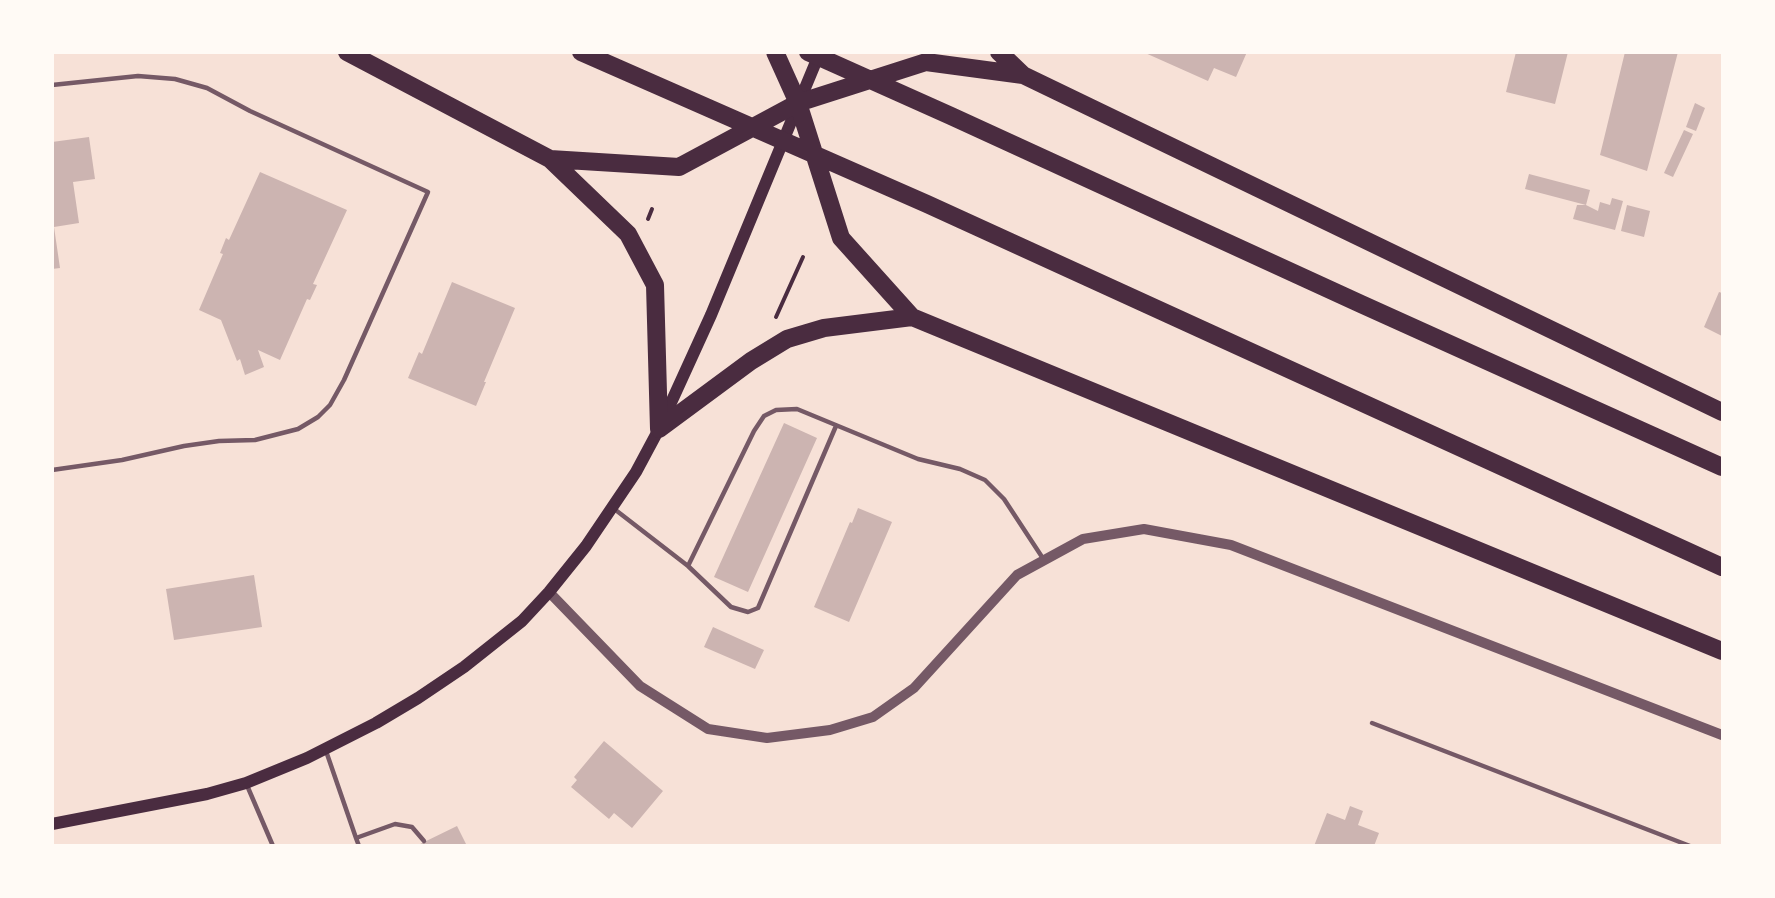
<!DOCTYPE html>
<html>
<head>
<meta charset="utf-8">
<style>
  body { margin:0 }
  #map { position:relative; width:1775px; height:898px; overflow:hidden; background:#f7e1d7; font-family:"Work Sans",sans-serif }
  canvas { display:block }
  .frame { position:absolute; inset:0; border:54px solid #fffaf5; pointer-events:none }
</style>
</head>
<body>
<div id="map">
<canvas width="1775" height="898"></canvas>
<div class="frame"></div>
</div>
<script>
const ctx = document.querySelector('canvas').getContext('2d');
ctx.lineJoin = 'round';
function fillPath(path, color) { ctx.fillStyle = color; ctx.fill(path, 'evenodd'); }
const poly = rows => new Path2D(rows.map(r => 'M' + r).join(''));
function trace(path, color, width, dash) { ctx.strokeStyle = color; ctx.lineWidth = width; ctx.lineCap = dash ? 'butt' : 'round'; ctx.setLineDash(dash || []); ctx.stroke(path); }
fillPath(poly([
  [1143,52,1247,52,1236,77,1214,68,1208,81],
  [1516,52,1568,52,1555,104,1506,92],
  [1625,52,1678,52,1647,171,1600,155],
  [1695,103,1705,108,1696,131,1686,127],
  [1684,130,1693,134,1673,177,1664,173],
  [89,137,95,179,73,182,79,223,54,227,60,268,52,269,52,142],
  [260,172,347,210,313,284,317,285,310,300,307,299,280,360,258,350,264,367,245,375,240,359,237,361,221,320,199,310,223,254,220,253,226,238,229,240],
  [1529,174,1590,190,1586,205,1525,189],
  [1612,198,1623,201,1615,230,1573,219,1577,205,1586,205,1598,211,1600,202,1610,205],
  [1627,205,1650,211,1644,237,1621,231],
  [452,282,515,308,484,382,486,382,476,406,408,378,419,352,422,354],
  [1719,292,1722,293,1722,336,1704,327],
  [784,423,817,438,748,592,714,577],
  [858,508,892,522,849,622,814,607,850,522,852,523],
  [254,575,262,627,174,640,166,589],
  [713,627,764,650,755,669,704,647],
  [604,741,663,791,632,828,614,813,609,819,571,787,577,780,574,777],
  [1350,806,1363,811,1358,825,1379,833,1374,846,1314,846,1327,813,1345,820],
  [457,826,467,846,416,846]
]), '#ccb4b1');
trace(poly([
  [648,219,652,209],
  [776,317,803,257]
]), '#4a2c40', 4);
trace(poly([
  [52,85,138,76,175,79,207,88,250,111,428,192,344,380,330,405,318,417,298,429,255,440,219,441,184,446,122,460,52,470],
  [613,508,688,566,754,431,764,416,776,410,797,409,918,459,960,469,985,480,1004,499,1044,560],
  [688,566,731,607,748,612,758,608,836,426],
  [1372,723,1690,846],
  [326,751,356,838],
  [246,783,273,846],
  [359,846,356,838,395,824,412,827,424,841]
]), '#755966', 4.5);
trace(poly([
  [549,592,640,686,708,729,767,738,830,730,873,717,914,688,1017,575,1083,539,1144,529,1231,545,1722,735]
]), '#755966', 10);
trace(poly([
  [52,824,207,794,246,783,307,758,376,723,418,698,464,667,522,621,549,592,586,546,636,472,659,429,711,315,820,52]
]), '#4a2c40', 12);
trace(poly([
  [347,52,550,159,628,234,655,285,659,429],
  [581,52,927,204,1722,567],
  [775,52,798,103,841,238,912,317,1722,651],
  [808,52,951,116,1361,304,1722,467],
  [999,52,1023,75,1722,412],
  [550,159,679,167,798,103,926,62,1023,75],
  [659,429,751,361,787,339,824,328,912,317]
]), '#4a2c40', 18);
</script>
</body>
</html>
